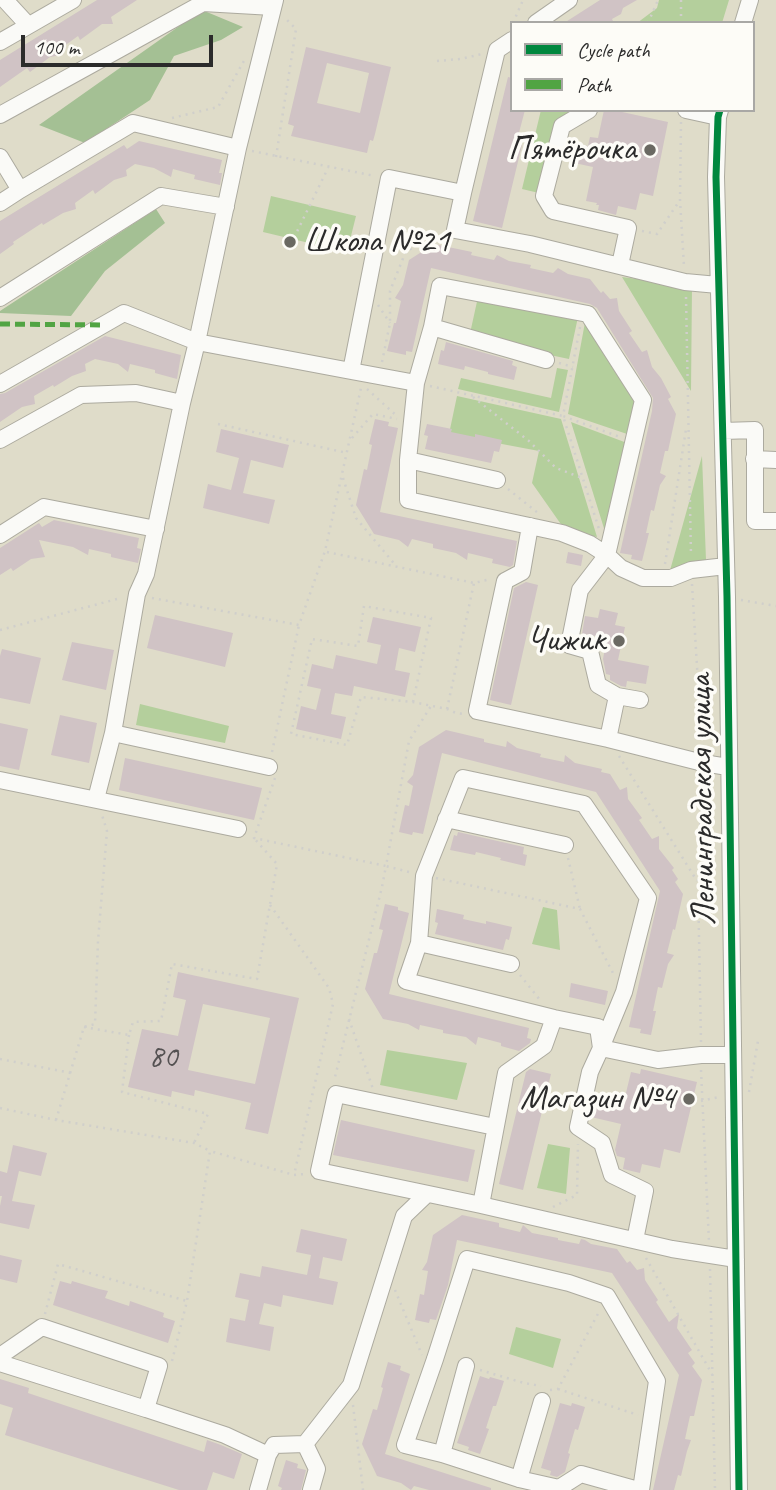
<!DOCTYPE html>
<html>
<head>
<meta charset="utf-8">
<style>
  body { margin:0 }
  #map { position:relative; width:776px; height:1490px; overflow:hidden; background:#dfdcc9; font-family:Caveat,sans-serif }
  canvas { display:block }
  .legend { position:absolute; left:510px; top:21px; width:245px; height:91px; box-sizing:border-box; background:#fdfcf7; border:2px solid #a9a8a5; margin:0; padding:9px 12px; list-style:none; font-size:21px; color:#2b2b2b }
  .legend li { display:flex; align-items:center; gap:14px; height:35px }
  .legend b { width:35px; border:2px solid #a9a8a5 }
  .scale { position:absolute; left:21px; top:35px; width:192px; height:32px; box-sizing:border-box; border:4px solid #2b2b2b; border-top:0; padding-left:9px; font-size:21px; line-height:24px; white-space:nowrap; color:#2b2b2b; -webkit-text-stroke:5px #fdfcf7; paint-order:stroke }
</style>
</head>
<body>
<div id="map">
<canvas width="776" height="1490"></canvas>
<ul class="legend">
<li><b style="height:9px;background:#00873e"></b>Cycle path</li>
<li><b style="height:9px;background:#51a443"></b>Path</li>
</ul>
<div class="scale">100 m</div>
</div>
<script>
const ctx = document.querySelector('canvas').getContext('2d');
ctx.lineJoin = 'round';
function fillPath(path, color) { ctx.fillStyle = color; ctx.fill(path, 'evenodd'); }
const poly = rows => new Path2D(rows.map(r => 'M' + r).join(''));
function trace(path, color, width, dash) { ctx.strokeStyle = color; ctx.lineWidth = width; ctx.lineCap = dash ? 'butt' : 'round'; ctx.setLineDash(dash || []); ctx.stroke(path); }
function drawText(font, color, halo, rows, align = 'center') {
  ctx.font = font + ' Caveat,sans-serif'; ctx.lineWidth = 7; ctx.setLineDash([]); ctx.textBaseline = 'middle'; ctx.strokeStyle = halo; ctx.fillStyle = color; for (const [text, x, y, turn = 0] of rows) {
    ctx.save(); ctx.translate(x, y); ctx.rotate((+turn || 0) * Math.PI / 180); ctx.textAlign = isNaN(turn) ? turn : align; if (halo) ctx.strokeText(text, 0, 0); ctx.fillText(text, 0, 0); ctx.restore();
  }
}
fillPath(poly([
  [659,0,729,0,722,23,637,23,657,8],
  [541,110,584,110,557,125,539,193,522,189],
  [271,196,356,216,347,252,263,232],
  [622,277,692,286,691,391],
  [478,297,578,317,569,359,469,338],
  [586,317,637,402,630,435,568,414],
  [557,368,568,370,559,412,458,389,461,378,551,398],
  [457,396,561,419,597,537,565,530,532,483,539,451,449,434],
  [571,422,627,443,607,538],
  [702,456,706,560,669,574],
  [140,704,229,726,225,743,136,725],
  [543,907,557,910,560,950,532,944],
  [387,1050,467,1063,457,1100,380,1085],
  [548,1144,570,1148,566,1194,537,1188],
  [516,1327,561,1339,553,1368,509,1354]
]), '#b4cf9c');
fillPath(poly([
  [202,10,243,27,221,40,174,56,150,100,85,143,39,125],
  [156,209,165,223,105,271,71,316,0,313,0,311]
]), '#a4c094');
fillPath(poly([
  [97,0,137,0,111,17,113,24,102,24,80,40,78,36,60,49,61,55,50,57,30,72,27,68,0,87,0,60],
  [600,0,637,0,623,8,621,14,612,19,614,23,564,23],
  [306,47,391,67,375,134,373,141,370,140,367,153,291,136,294,126,288,124],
  [327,63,369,73,360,113,317,103],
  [508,77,512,78,512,110,525,110,516,144,522,145,502,228,473,221],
  [604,110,613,110,668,122,653,196,640,193,636,210,618,206,616,215,598,210,599,205,596,205,597,203,586,201,593,167,565,161,569,142,588,146,590,137,598,138],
  [139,141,222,160,219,173,222,173,220,185,194,179,195,175,173,169,171,177,154,168,135,164,126,170,127,176,114,180,95,194,93,190,75,203,76,209,63,213,43,225,42,223,13,242,14,244,0,254,0,221,124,145,127,149],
  [434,244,472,252,471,255,494,260,497,255,509,261,531,265,530,268,553,273,558,268,568,274,590,279,601,293,603,291,610,299,617,298,619,311,632,331,629,333,642,352,647,350,652,367,661,378,671,397,668,399,676,414,668,451,665,451,660,473,666,476,660,485,654,511,651,510,646,533,649,533,642,561,631,559,632,555,620,553,652,411,653,398,597,308,590,304,431,268,412,352,406,351,406,355,387,351,394,323,396,323,401,301,395,298,403,285,409,260],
  [105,336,181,355,177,379,155,373,155,370,130,364,128,372,118,364,95,359,85,364,86,371,72,376,54,387,53,385,34,396,35,404,22,407,0,422,0,394,5,393],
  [446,342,513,361,512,365,517,367,514,380,488,374,488,372,465,366,464,370,438,364,441,350,444,351],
  [375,419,389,422,388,426,398,428,380,512,517,541,513,565,510,567,492,563,493,559,468,553,467,560,456,553,433,548,433,544,412,539,408,547,399,540,374,534,356,505,364,469,367,470,372,445,369,444],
  [427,424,452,429,451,432,475,437,475,434,502,440,499,452,494,451,491,463,425,449,428,436,424,435],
  [221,429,289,445,283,468,251,460,243,493,275,500,269,524,203,508,208,484,231,490,239,458,216,452],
  [54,520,139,538,137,548,141,549,138,563,111,557,111,554,89,549,88,555,73,547,39,540,45,557,31,559,13,571,11,568,0,575,0,548,39,523,42,527],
  [568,552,583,555,581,566,566,563],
  [526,582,538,585,511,705,490,700,514,588],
  [600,609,618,613,615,625,625,627,618,660,649,666,646,684,627,681,626,687,621,686,610,680,610,675,606,674,603,659,607,638,582,634,585,616,598,618],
  [155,615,233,633,225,667,147,648],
  [373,617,421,627,415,652,399,648,395,670,410,673,405,697,354,686,352,696,335,693,331,714,346,717,341,739,296,729,301,706,316,710,321,689,307,686,312,664,333,669,336,655,377,664,381,645,367,642],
  [72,642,114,650,106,690,62,680],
  [2,649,41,658,30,704,0,698,0,656],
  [60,715,97,723,89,763,51,755],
  [0,723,28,729,19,770,0,766],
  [446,730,484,739,484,742,506,747,507,741,517,748,541,754,540,757,564,762,565,755,575,763,602,769,601,772,610,774,620,790,627,787,628,799,642,818,639,820,652,839,659,836,659,849,674,868,672,870,678,879,675,882,683,894,675,930,673,929,667,953,674,955,668,964,662,988,658,987,653,1011,656,1011,651,1035,640,1033,641,1029,629,1027,660,891,596,792,442,753,423,834,413,832,412,835,399,832,405,805,409,806,413,786,407,782,413,775,419,747],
  [125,758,262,788,254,820,119,790],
  [458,832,524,847,523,854,527,855,525,866,500,860,501,858,476,852,475,855,450,850,454,835,457,836],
  [385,904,398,907,398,910,409,913,389,994,529,1028,527,1038,531,1039,530,1043,519,1051,501,1046,501,1043,478,1037,476,1045,466,1037,443,1033,443,1030,420,1025,419,1030,408,1024,383,1019,365,989,374,953,377,953,383,930,379,929],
  [437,909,464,915,463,919,486,924,486,921,512,927,509,940,506,939,503,950,435,934,438,923,435,922],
  [178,972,299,998,268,1134,245,1129,251,1103,195,1090,194,1096,172,1091,171,1097,128,1087,142,1029,178,1036,186,1000,173,997],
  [203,1004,270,1018,255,1084,188,1070],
  [571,983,608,991,605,1005,569,997],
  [530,1069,551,1074,523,1190,499,1184,526,1072],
  [641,1069,697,1082,680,1153,664,1149,660,1168,642,1164,640,1173,623,1169,625,1158,617,1156,615,1150,621,1124,591,1117,595,1100,613,1104,615,1095,625,1097,631,1072,640,1074],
  [341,1120,475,1150,468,1182,333,1155],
  [13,1145,47,1153,41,1176,19,1171,12,1201,35,1205,29,1229,0,1223,0,1206,2,1196,0,1196,0,1171,7,1173],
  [462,1215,499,1223,499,1227,520,1232,523,1225,532,1233,558,1238,558,1240,579,1244,581,1239,585,1240,591,1244,617,1249,627,1263,630,1261,637,1270,644,1268,645,1280,658,1300,656,1302,669,1322,679,1314,677,1328,692,1350,688,1353,695,1363,692,1366,702,1380,694,1416,690,1416,685,1439,691,1440,687,1451,681,1476,678,1475,674,1490,653,1490,679,1375,612,1273,457,1240,448,1285,436,1320,430,1319,429,1323,415,1320,420,1294,424,1295,428,1271,422,1270,427,1262,433,1235],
  [301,1229,347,1239,342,1261,323,1257,319,1278,338,1282,333,1305,283,1295,281,1307,264,1303,259,1324,274,1327,270,1351,226,1342,230,1318,245,1321,249,1300,235,1297,240,1273,260,1277,262,1266,307,1275,311,1255,296,1252],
  [0,1255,22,1260,17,1283,0,1279],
  [60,1281,71,1284,72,1281,99,1289,108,1291,105,1298,129,1306,130,1301,164,1313,163,1317,175,1321,168,1343,53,1305],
  [388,1362,401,1366,400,1370,410,1374,385,1454,491,1488,491,1490,429,1490,414,1486,411,1490,401,1483,377,1476,362,1444,373,1409,377,1410,383,1388,381,1387],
  [480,1376,489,1379,490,1377,504,1381,496,1406,493,1406,486,1428,489,1429,480,1454,468,1450,469,1447,457,1443],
  [0,1379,29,1388,28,1393,204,1452,207,1440,221,1445,242,1454,234,1479,213,1472,207,1490,179,1490,5,1435,13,1408,0,1404],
  [560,1403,571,1406,572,1403,585,1407,578,1430,575,1429,568,1453,570,1454,565,1472,557,1477,550,1475,551,1471,541,1468],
  [286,1460,298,1464,297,1468,306,1470,301,1490,281,1490,282,1488,278,1486]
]), '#d0c3c5');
const minor = poly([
  [5,0,28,25],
  [536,23,569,0],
  [743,23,750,0],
  [0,42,73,0],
  [589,110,562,126,544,196,553,211,628,228,620,265],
  [686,110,718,117],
  [720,110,718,117,716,177,727,597,739,1490],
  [0,115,203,3,273,7],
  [0,157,20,190],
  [463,193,497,50,512,40],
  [0,203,20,190,133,123,238,148],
  [0,298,161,196,226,207],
  [432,327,546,360],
  [416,383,351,371,389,178,463,193,455,230,530,244,685,282,718,285],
  [0,384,124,313,197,342,351,371],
  [723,431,755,430,755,521,776,521],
  [0,440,81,395,136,393,182,403],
  [754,459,776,460],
  [408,460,416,383,432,327,440,286,588,314,643,400,607,555,580,590,569,645,590,651,598,685,617,696,608,739,703,763,728,767],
  [497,480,408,460,408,500,562,533,590,544,607,555,621,568,643,578,671,578,691,570,726,566],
  [530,526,522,572,505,581,477,711,608,739],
  [0,535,44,507,156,529],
  [617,696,640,700],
  [269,767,113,733,137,594,146,574,182,403,197,342,238,148,275,0],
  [0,780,238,829],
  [96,799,113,733],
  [446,819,565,845],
  [419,943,511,964],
  [554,1018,544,1046,506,1073,481,1205,672,1249,736,1259],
  [481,1205,319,1171,336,1094,495,1127],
  [635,1240,645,1191,612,1175,602,1143,578,1127,590,1072,601,1048,598,1027,554,1018,406,981,419,943,424,876,463,778,584,804,648,898,624,992,601,1048,658,1060,701,1055,732,1055],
  [0,1356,42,1327,159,1366,146,1409,225,1435,268,1455],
  [0,1363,146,1409],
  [305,1444,317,1469,311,1490],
  [442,1454,466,1366],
  [519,1479,542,1401],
  [559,1488,581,1474,638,1490],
  [258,1490,268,1455,274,1445,305,1444,351,1385,404,1216,427,1194],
  [559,1490,559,1488,519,1479,442,1454,405,1445,435,1359,467,1259,569,1283,607,1296,657,1381,641,1490]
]);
trace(minor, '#acaa9f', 18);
trace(poly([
  [681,0,681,23],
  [513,23,523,0],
  [648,23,658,0],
  [437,61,460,59,482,54],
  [172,118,218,107,245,59],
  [681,122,680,200,684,266],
  [252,151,375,176],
  [276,157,296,29,284,17],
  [642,231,657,234,680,200],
  [288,250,328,168],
  [686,297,691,556],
  [378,305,390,323],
  [580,327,563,416,620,437],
  [382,362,390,323,390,291,406,251,442,234],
  [559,363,573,367],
  [430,386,563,416,599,529],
  [367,389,398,417],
  [473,397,529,441,556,468,582,478],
  [218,424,347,453],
  [352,438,373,414,397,419],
  [343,478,356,518,397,567],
  [508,489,538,513],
  [327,552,474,583,491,579],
  [665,564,686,429],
  [692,584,702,749],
  [152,598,299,625,325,551,361,388],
  [741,600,776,606],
  [0,630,121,598],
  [413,702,431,618,364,606,358,646,312,639,291,734,347,745,361,697,413,702,447,709,456,713,464,714],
  [447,709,474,583],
  [272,752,299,625],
  [619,756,697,881],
  [275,778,254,838,386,866,382,887,334,1081],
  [568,858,580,909],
  [409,872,386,866,409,741,431,706],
  [436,878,580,909,614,975],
  [270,905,329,988,333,1004,294,1175],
  [520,975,540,1000],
  [349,1019,373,1089],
  [84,1027,129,1035,133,1022,161,1021,172,964,257,979,277,864,253,837],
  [129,1035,122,1092,208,1114,194,1143],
  [701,1042,698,883,702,776],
  [0,1059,71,1073],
  [701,1070,709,1242],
  [749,1092,758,1041],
  [701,1101,719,1097],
  [0,1108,56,1120,194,1143,210,1151],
  [56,1120,84,1027,95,1024,98,941,107,831,102,815],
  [553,1207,577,1195,578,1144],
  [646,1258,712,1374],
  [710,1269,715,1490],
  [395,1290,422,1355],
  [45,1314,58,1264,187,1301],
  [172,1361,187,1301,210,1151,294,1175,305,1174],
  [480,1370,524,1383,541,1386],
  [558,1389,638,1415],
  [550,1390,558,1389,600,1310],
  [353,1405,363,1490]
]), '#d0cfcb', 2.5, [2, 5]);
trace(minor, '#fafaf7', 16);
trace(poly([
  [0,324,103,325]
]), '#51a443', 5, [10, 5]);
trace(poly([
  [720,110,718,117,716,177,727,597,739,1490]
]), '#00873e', 7);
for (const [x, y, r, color] of [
  [650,150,7,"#6a6962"],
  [290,242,7,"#6a6962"],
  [619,641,7,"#6a6962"],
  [689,1099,7,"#6a6962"]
]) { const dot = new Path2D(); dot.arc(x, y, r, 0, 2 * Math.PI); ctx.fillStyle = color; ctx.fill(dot); trace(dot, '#fdfcf7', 2.5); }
drawText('32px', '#545152', null, [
  ["80",163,1058]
]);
drawText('35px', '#2b2b2b', '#fdfcf7', [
  ["Пятёрочка",636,150],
  ["Школа №21",304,242,"left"],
  ["Чижик",605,641],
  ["Магазин №4",675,1099]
], 'right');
drawText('35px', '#2b2b2b', '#fdfcf7', [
  ["Ленинградская улица",703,800,-91]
]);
</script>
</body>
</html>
